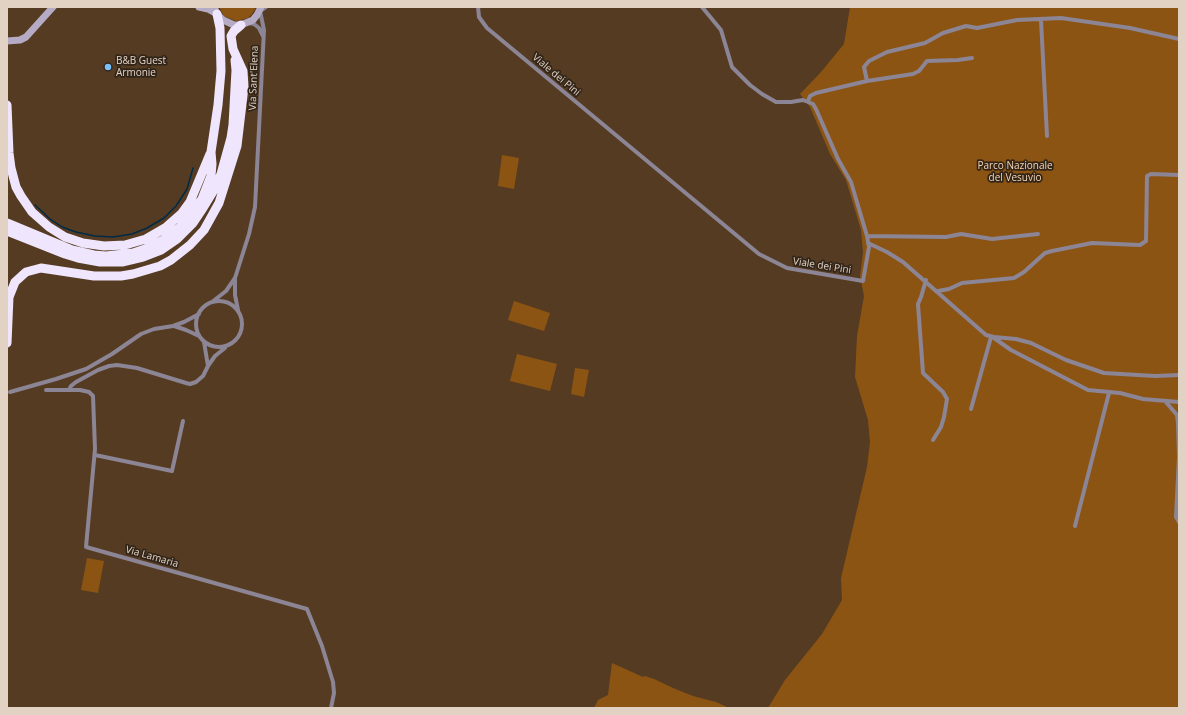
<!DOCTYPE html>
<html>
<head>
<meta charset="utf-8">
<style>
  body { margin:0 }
  #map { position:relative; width:1186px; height:715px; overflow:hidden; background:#553b21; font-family:"Open Sans",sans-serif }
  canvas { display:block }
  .frame { position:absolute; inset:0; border:8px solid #e2d2c3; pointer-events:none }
</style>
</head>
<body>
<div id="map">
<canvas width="1186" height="715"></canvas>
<div class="frame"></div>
</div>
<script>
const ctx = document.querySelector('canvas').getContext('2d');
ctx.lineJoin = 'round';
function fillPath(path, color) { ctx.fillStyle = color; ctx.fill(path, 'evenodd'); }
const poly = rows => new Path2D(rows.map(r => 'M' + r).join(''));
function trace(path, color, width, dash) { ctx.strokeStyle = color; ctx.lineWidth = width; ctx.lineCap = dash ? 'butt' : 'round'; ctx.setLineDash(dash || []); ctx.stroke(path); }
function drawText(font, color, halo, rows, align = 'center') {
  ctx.font = font + ' "Open Sans",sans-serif'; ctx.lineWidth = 3.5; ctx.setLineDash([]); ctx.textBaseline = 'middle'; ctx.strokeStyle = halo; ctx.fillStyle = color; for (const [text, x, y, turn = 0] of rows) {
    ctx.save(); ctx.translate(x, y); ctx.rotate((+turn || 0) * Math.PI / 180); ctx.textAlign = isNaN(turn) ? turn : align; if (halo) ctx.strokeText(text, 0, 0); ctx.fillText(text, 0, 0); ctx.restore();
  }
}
fillPath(poly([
  [219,7,256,7,252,14,248,18,236,21,224,16],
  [850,7,1179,7,1179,708,768,708,785,680,822,634,842,600,841,578,867,467,870,442,868,420,855,377,857,336,864,296,860,276,863,253,861,230,846,180,830,154,810,107,800,94,821,72,844,44],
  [502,155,519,158,514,189,498,186],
  [514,301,550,313,544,331,508,320],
  [517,354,557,364,550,391,510,381],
  [575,368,589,370,584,397,571,394],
  [87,558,104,561,98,593,81,590],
  [612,663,643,677,645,676,654,679,673,688,693,696,716,702,729,708,594,708,598,700,608,695]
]), '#8c5413');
trace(poly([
  [35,205,50,219,62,227,76,232,95,236,113,237,132,234,147,228,164,218,176,206,187,189,193,168]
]), '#002a47', 1.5);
trace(poly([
  [478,7,479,17,487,28,759,254,787,268,863,281,869,247,867,236,851,182,838,159,816,109,813,104,803,100,791,102,776,102,762,94,750,85,732,67,721,30,702,7],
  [1041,20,1047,136],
  [249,23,254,24,259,28,263,36],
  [867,81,864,67,869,61,887,52,925,43,943,33,966,26,977,28,1017,20,1061,18,1130,28,1179,39],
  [808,101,810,96,816,93,867,81,913,74,919,71,927,61,958,60,972,58],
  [867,236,946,237,961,234,992,239,1038,234],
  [868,243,887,252,903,262,986,335,994,337,1016,339,1031,343,1066,360,1104,373,1155,376,1179,375],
  [235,279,235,295,238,310],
  [926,280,921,297,918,304,923,373,943,392,947,399,944,417,941,427,933,440],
  [938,291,949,289,962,283,1014,278,1024,272,1045,253,1052,251,1092,243,1140,245,1146,241,1147,176,1151,174,1179,175],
  '196 324a23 23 0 1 1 46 0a23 23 0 1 1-46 0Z',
  [212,302,226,291,235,278,249,234,255,207,264,30,260,11,266,7],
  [174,326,186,330,199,336],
  [994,338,1011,350,1088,390,1120,393,1143,399,1179,402],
  [208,366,215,356,225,348],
  [46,390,80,390,89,392,93,396,95,449,86,547,307,609,322,646,333,682,334,693,331,708],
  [69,390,71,386,76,382,98,370,109,366,117,365,137,368,186,383,190,384,196,382,203,376,208,366,204,342],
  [10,392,56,379,86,369,112,354,141,334,154,329,173,326,184,322,199,314],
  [1165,401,1177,415,1178,423,1179,457,1176,517,1179,522],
  [971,409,991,337],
  [95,455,172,471,183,421],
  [1075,526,1109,393]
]), '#8c8595', 4);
trace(poly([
  [199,7,208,9,217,14],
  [214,7,217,14,223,20,234,25,241,25,253,20,257,15,261,7],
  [7,41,20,40,26,37,53,7]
]), '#b5abc4', 7);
trace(poly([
  [7,105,9,153,11,168,16,187,21,196,32,212,49,227,65,237,83,243,104,246,125,245,146,239,165,228,182,213,190,202,210,154],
  [7,223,72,250,94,255,106,256,133,253,145,249,163,240,180,227,202,199,211,176,212,164,211,152,218,105,221,71,220,28,217,14],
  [7,231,65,254,78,258,100,262,122,262,143,257,161,250,177,239,193,223,203,208,214,190,221,174,231,138,233,125,236,70,235,60],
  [7,343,9,297,15,282,26,272,41,268,94,276,121,276,133,274,160,266,171,260,190,245,204,230,219,203,237,146,244,87,243,71,233,49,231,36,234,31,241,25]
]), '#efe5fc', 9);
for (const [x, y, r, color] of [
  [108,67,4,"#79bff8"]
]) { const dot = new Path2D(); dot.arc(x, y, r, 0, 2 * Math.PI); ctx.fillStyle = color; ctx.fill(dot); trace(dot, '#31251a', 1.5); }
drawText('10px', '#e2d2c3', '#31251a', [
  ["B&B Guest",116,61],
  ["Armonie",116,73]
], 'left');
drawText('10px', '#e2d2c3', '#31251a', [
  ["Viale dei Pini",556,75,40],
  ["Via Sant'Elena",254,78,-88],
  ["Viale dei Pini",822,266,9],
  ["Via Lamaria",152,557,16]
]);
drawText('10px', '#f8d5b4', '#31251a', [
  ["Parco Nazionale",1015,166],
  ["del Vesuvio",1015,178]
]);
</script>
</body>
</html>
